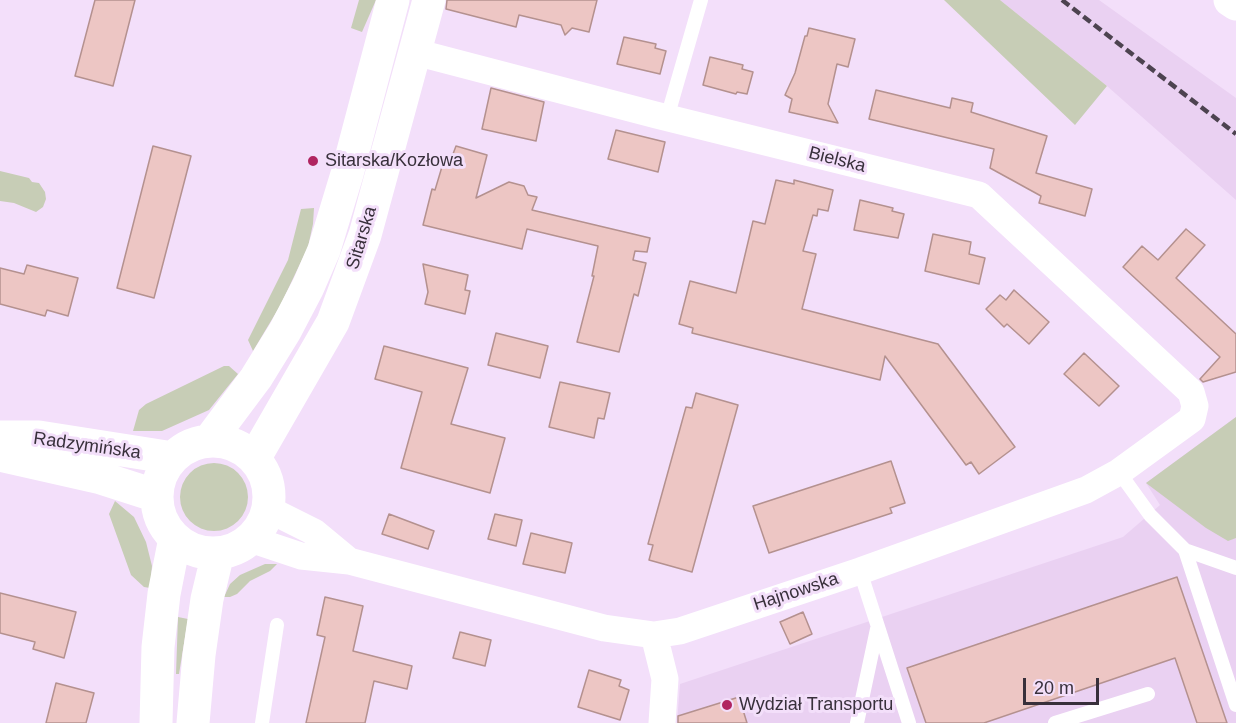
<!DOCTYPE html>
<html>
<head>
<meta charset="utf-8">
<style>
  body { margin:0 }
  #map { position:relative; width:1236px; height:723px; overflow:hidden; background:#f3dffa; font-family:Arial,sans-serif }
  canvas { display:block }
  .scale { position:absolute; left:1023px; top:678px; width:76px; height:27px; box-sizing:border-box; border:3px solid #38303b; border-top:0; padding-left:8px; font-size:18px; line-height:21px; white-space:nowrap; color:#38303b; -webkit-text-stroke:4px #f3dffa; paint-order:stroke }
</style>
</head>
<body>
<div id="map">
<canvas width="1236" height="723"></canvas>
<div class="scale">20 m</div>
</div>
<script>
const ctx = document.querySelector('canvas').getContext('2d');
ctx.lineJoin = 'round';
function fillPath(path, color) { ctx.fillStyle = color; ctx.fill(path, 'evenodd'); }
const poly = rows => new Path2D(rows.map(r => 'M' + r).join(''));
function trace(path, color, width, dash) { ctx.strokeStyle = color; ctx.lineWidth = width; ctx.lineCap = dash ? 'butt' : 'round'; ctx.setLineDash(dash || []); ctx.stroke(path); }
function drawText(font, color, halo, rows, align = 'center') {
  ctx.font = font + ' Arial,sans-serif'; ctx.lineWidth = 6; ctx.setLineDash([]); ctx.textBaseline = 'middle'; ctx.strokeStyle = halo; ctx.fillStyle = color; for (const [text, x, y, turn = 0] of rows) {
    ctx.save(); ctx.translate(x, y); ctx.rotate((+turn || 0) * Math.PI / 180); ctx.textAlign = isNaN(turn) ? turn : align; if (halo) ctx.strokeText(text, 0, 0); ctx.fillText(text, 0, 0); ctx.restore();
  }
}
fillPath(poly([
  [1000,0,1099,0,1236,98,1236,200,1107,86],
  [1236,417,1236,723,677,723,680,684,1123,537,1160,505,1146,483]
]), '#ead1f2');
fillPath(poly([
  [359,0,376,0,362,32,351,28],
  [944,0,1000,0,1107,86,1075,125],
  [0,171,29,178,32,182,39,183,45,192,46,199,43,207,36,212,14,203,0,201],
  [314,208,313,224,308,247,280,306,253,351,248,340,288,260,301,209],
  [224,366,229,366,238,374,209,410,162,431,133,431,139,410,146,404],
  [1236,417,1236,538,1228,541,1206,528,1146,483],
  '180 497a34 34 0 1 1 68 0a34 34 0 1 1-68 0Z',
  [115,501,134,517,146,542,152,566,150,588,144,587,131,575,109,514],
  [265,564,277,564,270,571,250,581,237,594,230,597,224,597,230,584,240,575],
  [178,617,188,619,179,674,176,674]
]), '#c7cdb6');
const building = poly([
  [95,0,135,0,113,86,75,76,95,0],
  [447,0,597,0,589,32,572,28,565,35,561,25,519,15,516,27,446,9,447,0],
  [809,28,855,39,848,67,837,64,828,104,838,123,789,112,792,99,785,95,795,73,805,36,807,36,809,28],
  [624,37,656,44,655,48,666,51,660,74,617,64,624,37],
  [710,57,743,65,742,69,753,72,747,94,737,92,736,94,703,85,710,57],
  [491,88,544,102,536,141,482,129,491,88],
  [876,90,950,108,952,98,973,103,971,112,1047,136,1036,173,1092,189,1085,216,1039,203,1041,196,990,168,994,149,869,119,876,90],
  [616,130,665,142,658,172,608,159,616,130],
  [153,146,191,156,154,298,117,288,153,146],
  [456,146,487,155,476,198,509,182,524,186,528,195,537,197,532,210,650,238,647,252,635,251,633,260,646,263,638,296,634,294,619,352,577,342,594,276,592,276,598,246,527,229,522,249,423,225,432,189,435,190,444,160,450,162,456,146],
  [776,180,794,184,794,180,833,190,828,211,818,209,817,216,813,215,803,251,816,254,802,309,938,344,1015,447,979,474,971,462,966,465,885,356,880,380,692,333,693,328,679,324,690,281,736,293,753,221,765,224,776,180],
  [860,200,893,208,892,211,904,214,898,238,854,230,860,200],
  [1186,229,1205,245,1176,278,1236,334,1236,372,1203,382,1200,379,1220,357,1123,267,1142,246,1158,260,1186,229],
  [933,234,971,242,969,254,985,258,979,284,925,271,933,234],
  [423,264,468,275,465,290,470,291,465,314,425,304,428,292,423,264],
  [27,265,78,278,68,316,47,310,45,316,0,304,0,268,24,274,27,265],
  [1014,290,1049,322,1029,344,1007,324,1004,327,986,309,1000,295,1006,300,1014,290],
  [496,333,548,346,540,378,488,365,496,333],
  [384,346,468,368,451,424,505,438,490,493,401,468,422,392,375,379,384,346],
  [1084,353,1119,386,1099,406,1064,374,1084,353],
  [560,382,610,393,604,419,598,418,594,438,549,427,560,382],
  [696,393,738,405,692,572,649,560,653,545,648,544,686,407,692,408,696,393],
  [891,461,905,503,890,508,892,513,769,553,753,506,891,461],
  [389,514,434,531,428,549,382,534,389,514],
  [495,514,522,520,516,546,488,539,495,514],
  [531,533,572,543,565,573,523,564,531,533],
  [1177,577,1227,723,1197,723,1175,658,984,723,926,723,907,668,1177,577],
  [0,593,76,612,64,658,33,649,35,642,0,633,0,593],
  [325,597,363,606,353,651,412,666,407,689,374,681,365,723,306,723,325,637,317,635,325,597],
  [803,612,812,634,790,644,780,622,803,612],
  [460,632,491,640,485,666,453,658,460,632],
  [589,670,621,680,619,686,629,690,620,720,578,707,589,670],
  [56,683,94,693,86,723,46,723,56,683],
  [739,697,747,723,678,723,678,716,739,697]
]);
fillPath(building, '#edc6c4');
trace(building, '#b4918f', 1.5);
trace(poly([
  [667,118,701,0],
  [1119,472,1150,515,1185,550,1236,705],
  [1185,550,1236,568],
  [860,571,909,723],
  [262,723,277,625],
  [857,723,877,629],
  [1055,723,1148,694]
]), '#fff', 14);
trace(poly([
  [268,509,314,532,349,561],
  [250,539,301,556,349,561,604,628,654,635,680,631,860,571,1086,490,1119,472,1192,419,1195,406,1191,392,979,195,656,115,415,52],
  [654,635,665,679,662,723]
]), '#fff', 27);
trace(poly([
  [0,437,39,437,173,458],
  [209,441,256,378,285,331,308,287,324,250,347,174,393,0],
  '157 497a56 56 0 1 1 112 0a56 56 0 1 1-112 0Z',
  [0,455,101,478,157,496],
  [254,459,333,322,365,235,429,0],
  [156,723,158,647,164,594,175,538],
  [193,723,199,655,207,599,218,553]
]), '#fff', 33);
trace(poly([
  [1230,0,1236,4]
]), '#fff', 33);
trace(poly([
  [1062,0,1236,134]
]), '#4d4350', 4.5, [9, 4.5]);
for (const [x, y, r, color] of [
  [313,161,6,"#b02460"],
  [727,705,6,"#b02460"]
]) { const dot = new Path2D(); dot.arc(x, y, r, 0, 2 * Math.PI); ctx.fillStyle = color; ctx.fill(dot); trace(dot, '#f3dffa', 2); }
drawText('18px', '#38303b', '#f3dffa', [
  ["Bielska",837,160,14],
  ["Sitarska",362,238,-73],
  ["Radzymińska",87,446,8],
  ["Hajnowska",796,592,-18]
]);
drawText('18px', '#38303b', '#f3dffa', [
  ["Sitarska/Kozłowa",325,161],
  ["Wydział Transportu",739,705]
], 'left');
</script>
</body>
</html>
